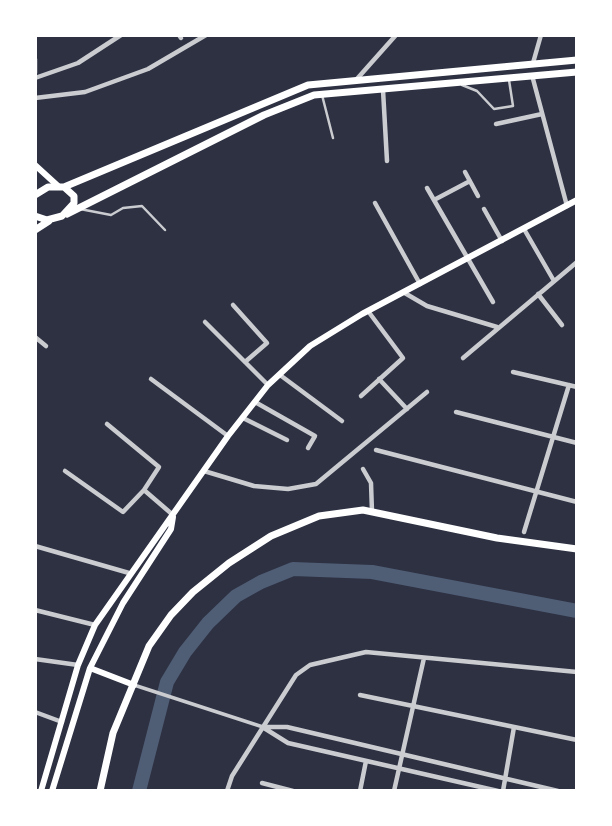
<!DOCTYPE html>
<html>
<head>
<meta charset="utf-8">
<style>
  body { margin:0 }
  #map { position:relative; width:612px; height:826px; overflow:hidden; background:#2d3142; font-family:Literata,serif }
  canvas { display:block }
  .frame { position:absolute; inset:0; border:37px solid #fff; pointer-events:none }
</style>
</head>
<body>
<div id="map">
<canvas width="612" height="826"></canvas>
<div class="frame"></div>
</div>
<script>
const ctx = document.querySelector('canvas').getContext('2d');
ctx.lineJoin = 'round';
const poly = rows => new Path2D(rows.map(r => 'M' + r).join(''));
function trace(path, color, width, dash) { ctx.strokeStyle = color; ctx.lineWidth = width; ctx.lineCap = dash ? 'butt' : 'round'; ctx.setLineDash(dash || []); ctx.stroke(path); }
trace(poly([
  [139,791,167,682,185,652,208,623,236,596,261,582,293,569,372,572,577,611]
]), '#4f5d75', 14);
trace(poly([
  [462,85,477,91,494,109,513,106,509,80],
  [322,95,333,138],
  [80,209,111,215,123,208,142,206,165,230]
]), '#caccd0', 2.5);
trace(poly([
  [134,685,263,727]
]), '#caccd0', 3.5);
trace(poly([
  [179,35,181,38],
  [35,59,35,73],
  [533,63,541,35],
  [35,78,78,63,121,35],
  [533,79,567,206],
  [356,80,396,35],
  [383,90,387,161],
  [35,98,85,92,148,69,206,35],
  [496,124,542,114],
  [465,172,478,196],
  [427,188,493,302],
  [434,200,470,181],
  [375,203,420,284],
  [484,209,502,241],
  [524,229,554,281],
  [403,292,427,306,497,327],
  [538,294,562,325],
  [233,305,267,343,245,362],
  [205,322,268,385],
  [35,337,46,346],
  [463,358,577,262],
  [513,372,577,387],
  [280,375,342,421],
  [151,379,228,436],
  [379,379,407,409],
  [361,396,403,358,368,311],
  [255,402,315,436,308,448],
  [456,412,577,443],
  [243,418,287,440],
  [107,424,159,467,144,490],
  [376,450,577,502],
  [363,469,371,483,372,512],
  [65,471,123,512,144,490,173,515],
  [204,471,254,486,288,489,316,484,427,392],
  [524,532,569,385],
  [35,546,129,573],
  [35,610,95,625],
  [35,659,78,665],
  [360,695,577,740],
  [35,712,62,722],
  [264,727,287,727,558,791],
  [264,728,288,743,498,791],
  [262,783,293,791],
  [227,791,232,776,296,675,310,665,366,652,577,672],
  [360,791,366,761],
  [394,791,424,658],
  [503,791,514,727]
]), '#caccd0', 4.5);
trace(poly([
  [35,165,58,186],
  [90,668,134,685],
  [41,791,78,665,95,625,228,436,268,385,310,346,362,314,577,200],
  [52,791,90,668,123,603,171,529,173,517]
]), '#fff', 6);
trace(poly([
  [64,187,308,85,577,60],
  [35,195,48,187,64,187,74,196,74,203,62,216,47,220,35,216],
  [67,214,264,115,314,95,577,72],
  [35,230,49,221],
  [100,791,113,733,149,646,171,615,193,592,229,563,271,536,319,516,363,510,497,538,577,549]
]), '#fff', 7);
</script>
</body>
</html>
